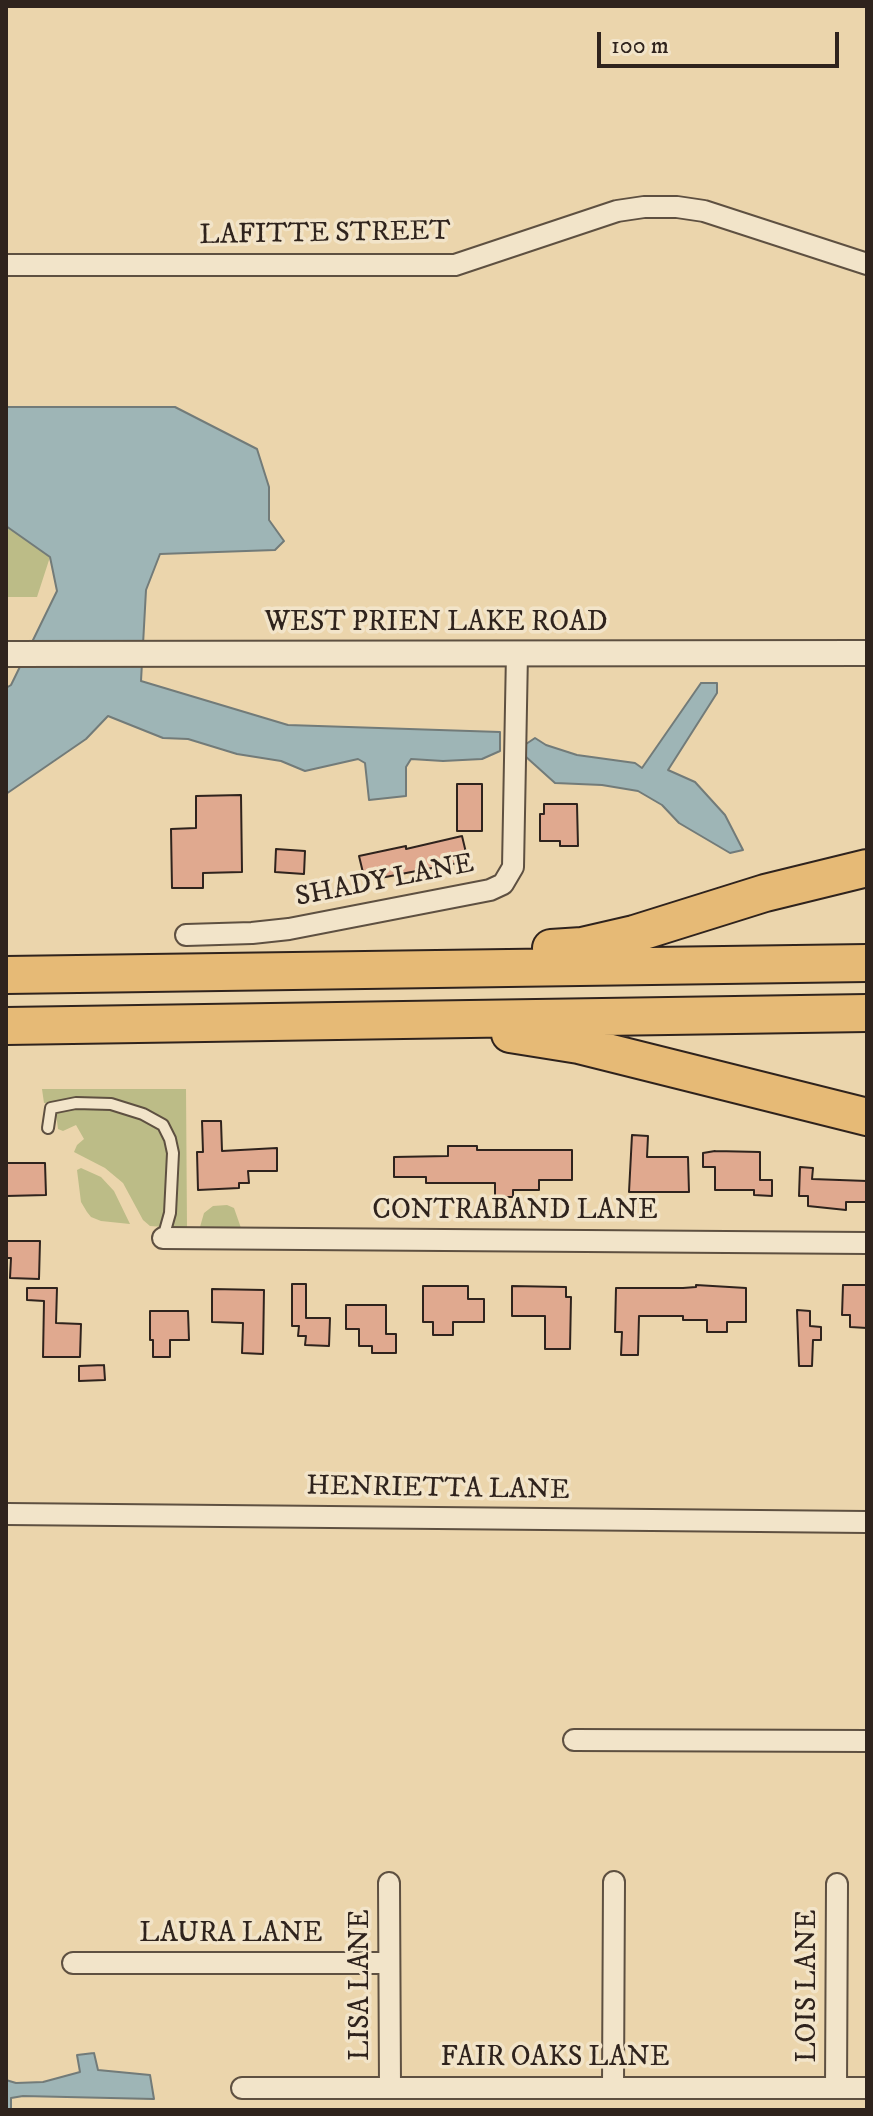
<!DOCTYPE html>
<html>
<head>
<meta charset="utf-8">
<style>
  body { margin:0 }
  #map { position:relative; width:873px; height:2116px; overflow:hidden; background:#ebd5ac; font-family:"IM FELL DW Pica",serif }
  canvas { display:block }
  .frame { position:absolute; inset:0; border:8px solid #2f231d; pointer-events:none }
  .scale { position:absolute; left:597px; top:32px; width:242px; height:36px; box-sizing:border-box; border:4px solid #2f231d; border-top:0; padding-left:10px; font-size:24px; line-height:28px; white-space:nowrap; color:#2f231d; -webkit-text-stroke:6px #f2e4c9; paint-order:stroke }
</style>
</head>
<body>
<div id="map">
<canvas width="873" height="2116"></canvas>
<div class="frame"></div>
<div class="scale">100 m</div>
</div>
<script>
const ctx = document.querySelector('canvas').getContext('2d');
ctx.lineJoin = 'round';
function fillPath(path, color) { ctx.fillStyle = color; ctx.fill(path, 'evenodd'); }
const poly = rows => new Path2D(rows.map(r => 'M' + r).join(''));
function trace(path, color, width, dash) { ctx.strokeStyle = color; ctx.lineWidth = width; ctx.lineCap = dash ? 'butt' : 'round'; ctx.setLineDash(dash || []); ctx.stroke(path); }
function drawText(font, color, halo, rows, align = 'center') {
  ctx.font = font + ' "IM FELL DW Pica",serif'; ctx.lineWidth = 7; ctx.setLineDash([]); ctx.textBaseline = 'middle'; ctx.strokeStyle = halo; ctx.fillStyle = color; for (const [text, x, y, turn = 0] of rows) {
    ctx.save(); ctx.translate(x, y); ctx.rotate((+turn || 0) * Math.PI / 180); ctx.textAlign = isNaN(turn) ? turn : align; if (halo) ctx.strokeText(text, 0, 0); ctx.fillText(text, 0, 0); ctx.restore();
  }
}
fillPath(poly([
  [6,526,50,557,37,597,6,597],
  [42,1089,186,1089,187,1228,172,1227,176,1148,171,1129,155,1114,102,1099,44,1103],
  [94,1105,128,1111,160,1126,169,1141,164,1227,150,1226,143,1220,123,1183,105,1168,74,1152,77,1145,84,1139,76,1125,63,1131,58,1129,56,1114,62,1110],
  [81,1168,101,1177,114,1191,130,1224,101,1221,91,1217,87,1212,81,1202,77,1170],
  [227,1205,234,1208,241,1228,200,1227,204,1213,213,1206]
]), '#bcbc87');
const water = poly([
  [6,407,175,407,257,449,269,487,269,520,284,541,275,550,160,554,146,590,141,681,288,725,500,732,500,751,482,759,443,761,411,759,406,767,406,796,369,800,365,763,358,759,305,771,281,761,237,754,188,739,163,738,108,716,86,739,6,794,6,688,11,685,57,591,50,557,6,526,6,407],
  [701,683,717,683,717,693,668,770,695,782,725,815,743,850,730,853,679,823,662,805,638,791,602,785,555,783,525,756,526,744,535,738,546,745,577,755,635,763,642,768,701,683],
  [94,2053,98,2070,150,2075,154,2099,23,2096,11,2098,11,2110,6,2110,6,2080,16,2083,43,2082,80,2072,77,2055,94,2053]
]);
fillPath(water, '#9eb5b6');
trace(water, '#727b79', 2);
const building = poly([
  [457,784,482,784,482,831,457,831,457,784],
  [241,795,242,872,203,873,203,888,172,888,171,829,196,828,196,796,241,795],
  [544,804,577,804,578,846,560,846,560,841,540,841,540,814,544,814,544,804],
  [462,836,468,861,365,881,359,856,406,846,406,849,462,836],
  [276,849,305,851,304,874,275,872,276,849],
  [202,1121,221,1121,222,1151,277,1148,277,1171,248,1171,249,1183,239,1183,239,1188,198,1190,197,1152,203,1152,202,1121],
  [632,1135,648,1136,647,1157,688,1157,689,1192,629,1192,632,1135],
  [448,1146,477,1146,477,1150,572,1150,572,1180,539,1180,539,1190,513,1190,513,1197,495,1197,495,1183,426,1183,426,1177,394,1177,394,1157,448,1156,448,1146],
  [715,1151,760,1152,760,1180,772,1180,772,1196,754,1195,754,1190,715,1190,715,1167,703,1167,703,1153,715,1151],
  [6,1163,45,1163,46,1195,6,1196,6,1163],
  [800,1167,813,1168,812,1179,867,1181,867,1202,846,1202,846,1210,808,1206,808,1196,799,1196,800,1167],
  [6,1241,40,1241,39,1279,10,1278,11,1258,6,1258,6,1241],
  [292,1284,306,1284,306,1318,330,1318,329,1346,305,1345,306,1336,298,1336,299,1326,292,1326,292,1284],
  [696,1285,746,1288,746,1322,727,1322,727,1332,707,1332,707,1320,683,1320,683,1316,639,1316,638,1355,621,1355,622,1332,615,1332,616,1288,683,1288,696,1287,696,1285],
  [843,1285,867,1285,867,1328,850,1327,850,1315,842,1315,843,1285],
  [423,1286,468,1286,468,1299,484,1299,484,1322,453,1322,453,1335,433,1335,433,1322,423,1322,423,1286],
  [512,1286,566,1287,566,1297,571,1297,570,1349,545,1349,545,1316,512,1316,512,1286],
  [27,1288,57,1288,56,1323,81,1324,80,1357,43,1357,44,1301,27,1300,27,1288],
  [212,1289,264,1290,263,1354,242,1353,243,1323,212,1322,212,1289],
  [346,1305,386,1305,386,1334,396,1334,396,1353,372,1353,372,1346,359,1346,359,1329,346,1329,346,1305],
  [797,1310,810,1311,810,1326,821,1327,821,1340,813,1340,812,1366,799,1366,797,1310],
  [150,1311,188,1311,189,1340,170,1340,170,1357,153,1357,153,1340,150,1340,150,1311],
  [104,1365,105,1380,79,1381,79,1366,104,1365]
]);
fillPath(building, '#e0a98f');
trace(building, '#2f231d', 2);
const service = poly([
  [48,1128,51,1108,76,1103,111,1104,143,1114,163,1125,170,1139,173,1153,170,1213,163,1238]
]);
const minor = poly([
  [6,265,455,265,617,211,644,207,677,207,704,211,867,264],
  [186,935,252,933,289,929,490,890,503,884,513,867,517,653],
  [163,1238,867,1243],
  [7,1514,867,1522],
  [574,1740,867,1741],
  [389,1883,390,2087],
  [73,1963,389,1963],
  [613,2086,614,1882],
  [242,2088,867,2088],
  [836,2088,837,1884]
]);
const tertiary = poly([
  [6,654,867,653]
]);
const motorway = poly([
  [551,948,582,946,634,934,765,893,867,868],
  [6,975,867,963],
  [6,1026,867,1013],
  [510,1034,579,1045,867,1117]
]);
trace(service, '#5e5041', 14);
trace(minor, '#5e5041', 24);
trace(tertiary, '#5e5041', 28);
trace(motorway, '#2f231d', 40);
trace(service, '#f2e4c9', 10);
trace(minor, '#f2e4c9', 20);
trace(tertiary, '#f2e4c9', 24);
trace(motorway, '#e6ba76', 36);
drawText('28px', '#2f231d', '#f2e4c9', [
  ["LAFITTE STREET",325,235,-1],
  ["WEST PRIEN LAKE ROAD",436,624],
  ["SHADY LANE",385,882,-11],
  ["CONTRABAND LANE",515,1212],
  ["HENRIETTA LANE",438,1490,1],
  ["LAURA LANE",231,1935],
  ["LISA LANE",362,1985,-90],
  ["LOIS LANE",809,1986,-90],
  ["FAIR OAKS LANE",555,2059]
]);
</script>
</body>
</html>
